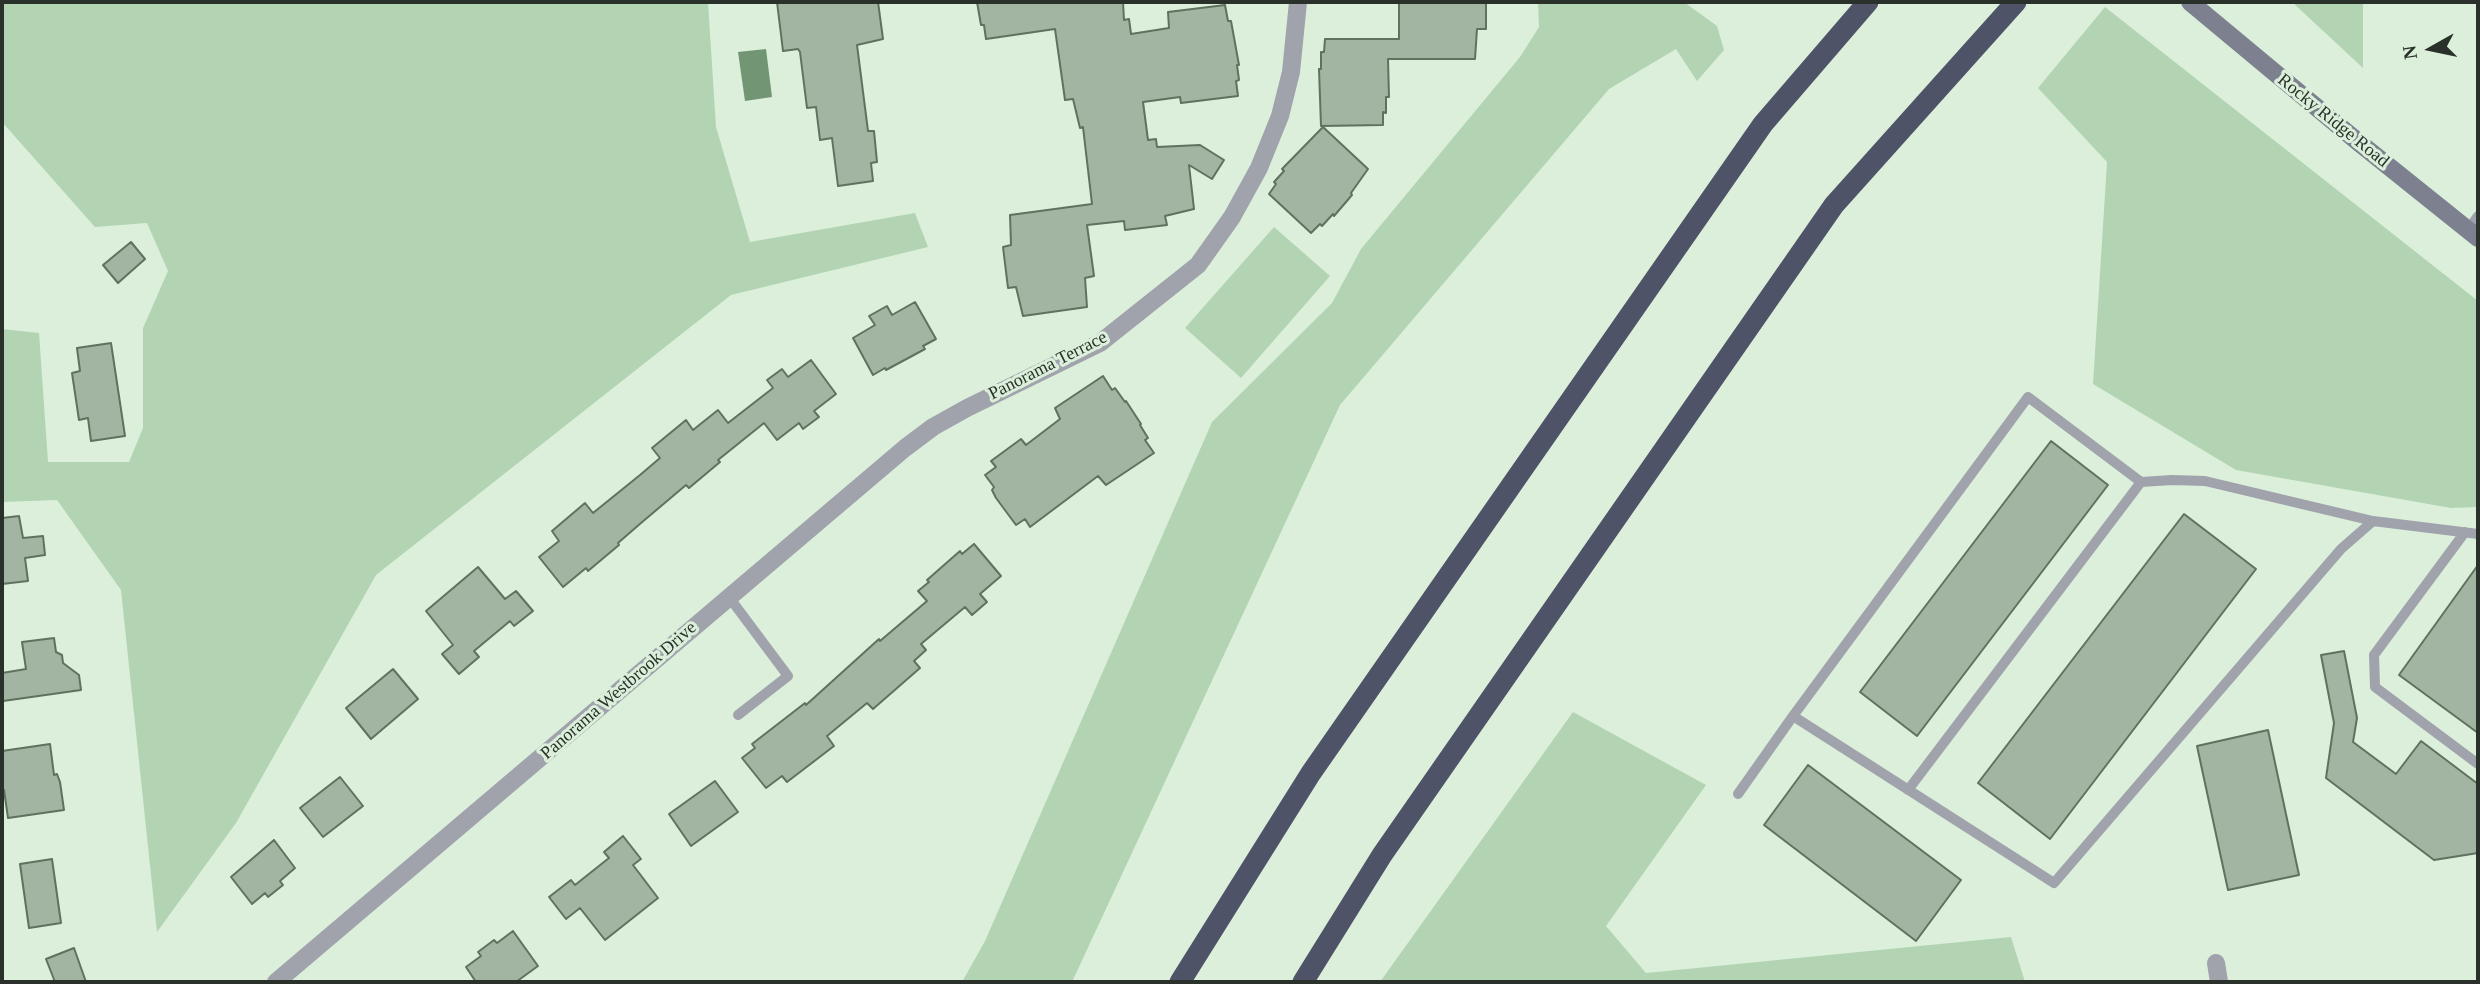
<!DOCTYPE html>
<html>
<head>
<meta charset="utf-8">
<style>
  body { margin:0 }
  #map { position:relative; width:2480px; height:984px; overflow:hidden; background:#dbefdb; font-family:"Times New Roman",serif }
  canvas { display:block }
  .frame { position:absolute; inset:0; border:4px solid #2a312a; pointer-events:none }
  .north { position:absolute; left:2396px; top:14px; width:70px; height:70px; -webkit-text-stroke:5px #dbefdb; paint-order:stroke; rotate:261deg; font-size:19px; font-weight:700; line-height:28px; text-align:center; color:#2a312a }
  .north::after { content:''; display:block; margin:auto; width:24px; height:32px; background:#2a312a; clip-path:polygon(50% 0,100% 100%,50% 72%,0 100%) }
</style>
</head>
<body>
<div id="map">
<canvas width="2480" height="984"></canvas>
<div class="frame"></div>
<div class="north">N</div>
</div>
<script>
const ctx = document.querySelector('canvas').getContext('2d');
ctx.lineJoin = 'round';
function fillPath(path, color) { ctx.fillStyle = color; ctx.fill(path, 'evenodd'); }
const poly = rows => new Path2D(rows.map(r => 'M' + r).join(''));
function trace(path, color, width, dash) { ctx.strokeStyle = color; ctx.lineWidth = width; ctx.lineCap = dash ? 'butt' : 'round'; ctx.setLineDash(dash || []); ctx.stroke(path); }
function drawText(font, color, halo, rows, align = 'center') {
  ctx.font = font + ' "Times New Roman",serif'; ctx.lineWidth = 6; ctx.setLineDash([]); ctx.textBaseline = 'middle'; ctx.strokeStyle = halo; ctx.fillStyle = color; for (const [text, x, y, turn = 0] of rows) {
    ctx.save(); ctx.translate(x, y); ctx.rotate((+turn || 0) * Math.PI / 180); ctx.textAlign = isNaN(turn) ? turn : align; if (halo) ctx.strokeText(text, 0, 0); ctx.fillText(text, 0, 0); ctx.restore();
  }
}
fillPath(poly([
  [2,2,708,2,716,127,750,242,915,213,928,247,731,295,376,575,236,823,157,932,121,590,57,500,2,502,2,329,39,333,48,462,129,462,143,428,143,328,168,271,147,223,95,227,2,122],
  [1538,2,1684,2,1717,26,1724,50,1697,81,1676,49,1609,89,1340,405,1072,982,962,982,985,941,1212,422,1332,303,1361,249,1520,57,1539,27],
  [2292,2,2363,2,2363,68],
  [2105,7,2478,301,2478,507,2451,508,2236,470,2093,384,2107,162,2038,88],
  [1274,227,1330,276,1241,378,1185,328],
  [1573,712,1706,785,1606,926,1646,973,2011,937,2025,982,1380,982]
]), '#b3d4b3');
fillPath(poly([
  [766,49,772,97,745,101,738,52]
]), '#729673');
const building = poly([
  [777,2,878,2,883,39,857,45,868,131,874,131,877,162,871,163,873,181,838,186,832,138,820,140,816,107,807,108,800,52,798,49,783,51,777,2],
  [977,2,1123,2,1124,20,1129,19,1131,34,1169,28,1168,12,1225,5,1228,21,1231,21,1239,65,1237,65,1239,80,1236,81,1238,96,1181,103,1180,97,1143,102,1148,140,1156,139,1157,147,1200,145,1224,160,1212,179,1189,165,1194,209,1165,216,1167,225,1125,230,1124,221,1087,225,1094,276,1085,278,1087,307,1023,316,1016,287,1008,288,1003,247,1011,245,1010,215,1092,204,1083,127,1080,128,1073,99,1065,100,1055,29,986,39,984,25,981,25,977,2],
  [1399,2,1486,2,1486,29,1477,29,1475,59,1388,59,1389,97,1386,97,1386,113,1383,112,1383,125,1321,126,1319,69,1321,69,1321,52,1324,52,1325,39,1399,39,1399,2],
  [1323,127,1368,169,1351,193,1352,195,1334,216,1333,214,1322,226,1320,224,1311,233,1269,194,1276,184,1274,182,1284,171,1282,169,1323,127],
  [131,242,145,259,118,283,103,265,131,242],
  [915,302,936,339,923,346,925,349,886,370,885,368,873,375,853,338,875,325,869,316,887,306,892,315,915,302],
  [111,343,125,436,91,441,88,418,79,420,72,373,80,371,77,348,111,343],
  [811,360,836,394,814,411,819,417,803,429,799,423,777,440,764,423,718,460,720,462,689,488,686,485,641,523,618,543,619,545,588,571,586,568,563,587,539,557,559,541,552,531,585,503,593,513,640,475,660,458,652,448,686,420,693,430,718,410,728,423,773,388,767,380,782,369,788,377,811,360],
  [1103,376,1112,390,1115,388,1125,402,1126,401,1141,424,1140,425,1148,438,1145,440,1154,453,1106,485,1098,476,1030,527,1025,519,1016,525,996,498,992,490,994,487,985,475,996,467,991,461,1021,439,1026,445,1060,419,1055,408,1103,376],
  [2051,441,2108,485,1917,736,1860,692,2051,441],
  [2184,514,2256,569,2050,839,1978,783,2184,514],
  [19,516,23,538,43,536,45,555,25,558,28,581,2,584,2,518,19,516],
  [974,544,1001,576,980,594,987,602,972,615,965,607,921,644,926,650,914,661,920,668,873,709,867,703,827,736,834,746,787,782,782,776,766,788,742,758,755,748,752,744,805,703,806,705,879,639,880,641,927,601,918,591,929,582,927,580,960,551,962,554,974,544],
  [2478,565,2478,733,2399,675,2478,565],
  [478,567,505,599,516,591,533,611,514,626,510,621,474,651,479,657,459,674,442,654,453,645,426,611,478,567],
  [54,638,56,652,62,655,63,663,79,675,81,690,3,701,2,673,26,669,22,642,54,638],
  [2344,651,2357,718,2353,742,2396,774,2421,741,2478,784,2478,853,2434,860,2326,778,2334,723,2321,655,2344,651],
  [393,669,418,699,371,739,346,708,393,669],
  [2268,730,2299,875,2228,890,2197,746,2268,730],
  [50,744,54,775,57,774,60,782,64,810,8,818,4,790,2,790,2,751,50,744],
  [1808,765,1961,880,1916,941,1764,825,1808,765],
  [340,777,363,806,323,837,300,808,340,777],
  [715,781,738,812,691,846,669,814,715,781],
  [623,836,641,859,633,865,658,898,605,940,580,908,566,919,549,897,571,880,575,885,609,858,604,852,623,836],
  [274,840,295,868,280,881,283,885,268,897,265,893,252,904,231,877,274,840],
  [52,859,61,923,29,928,20,864,52,859],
  [513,931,538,966,516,982,476,982,466,967,481,956,478,952,494,940,497,943,513,931],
  [74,948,86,982,55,982,46,959,74,948]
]);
fillPath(building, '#a2b5a2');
trace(building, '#5f715f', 2);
trace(poly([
  [2468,230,2478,216],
  [2141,482,2172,480,2205,481,2373,521],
  [2465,532,2374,655,2375,687,2478,764],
  [729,597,788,676,738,715],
  [1793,716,2028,397,2141,482,1908,790],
  [1738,794,1793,716,2054,883,2341,549,2373,521,2478,534]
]), '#a0a2ac', 10);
trace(poly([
  [2216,963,2219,982],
  [276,982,905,448,933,427,967,408,1100,343,1198,265,1232,217,1259,168,1280,116,1291,72,1298,2]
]), '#a0a2ac', 18);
trace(poly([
  [2190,2,2357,141,2478,238]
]), '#7d808f', 18);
trace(poly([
  [1180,982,1311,773,1763,124,1868,2],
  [1303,982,1382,855,1834,205,2016,2]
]), '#4f5367', 21);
drawText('18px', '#2a312a', '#dbefdb', [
  ["Rocky Ridge Road",2333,121,39],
  ["Panorama Terrace",1048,366,-27],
  ["Panorama Westbrook Drive",619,691,-41]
]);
</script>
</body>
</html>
